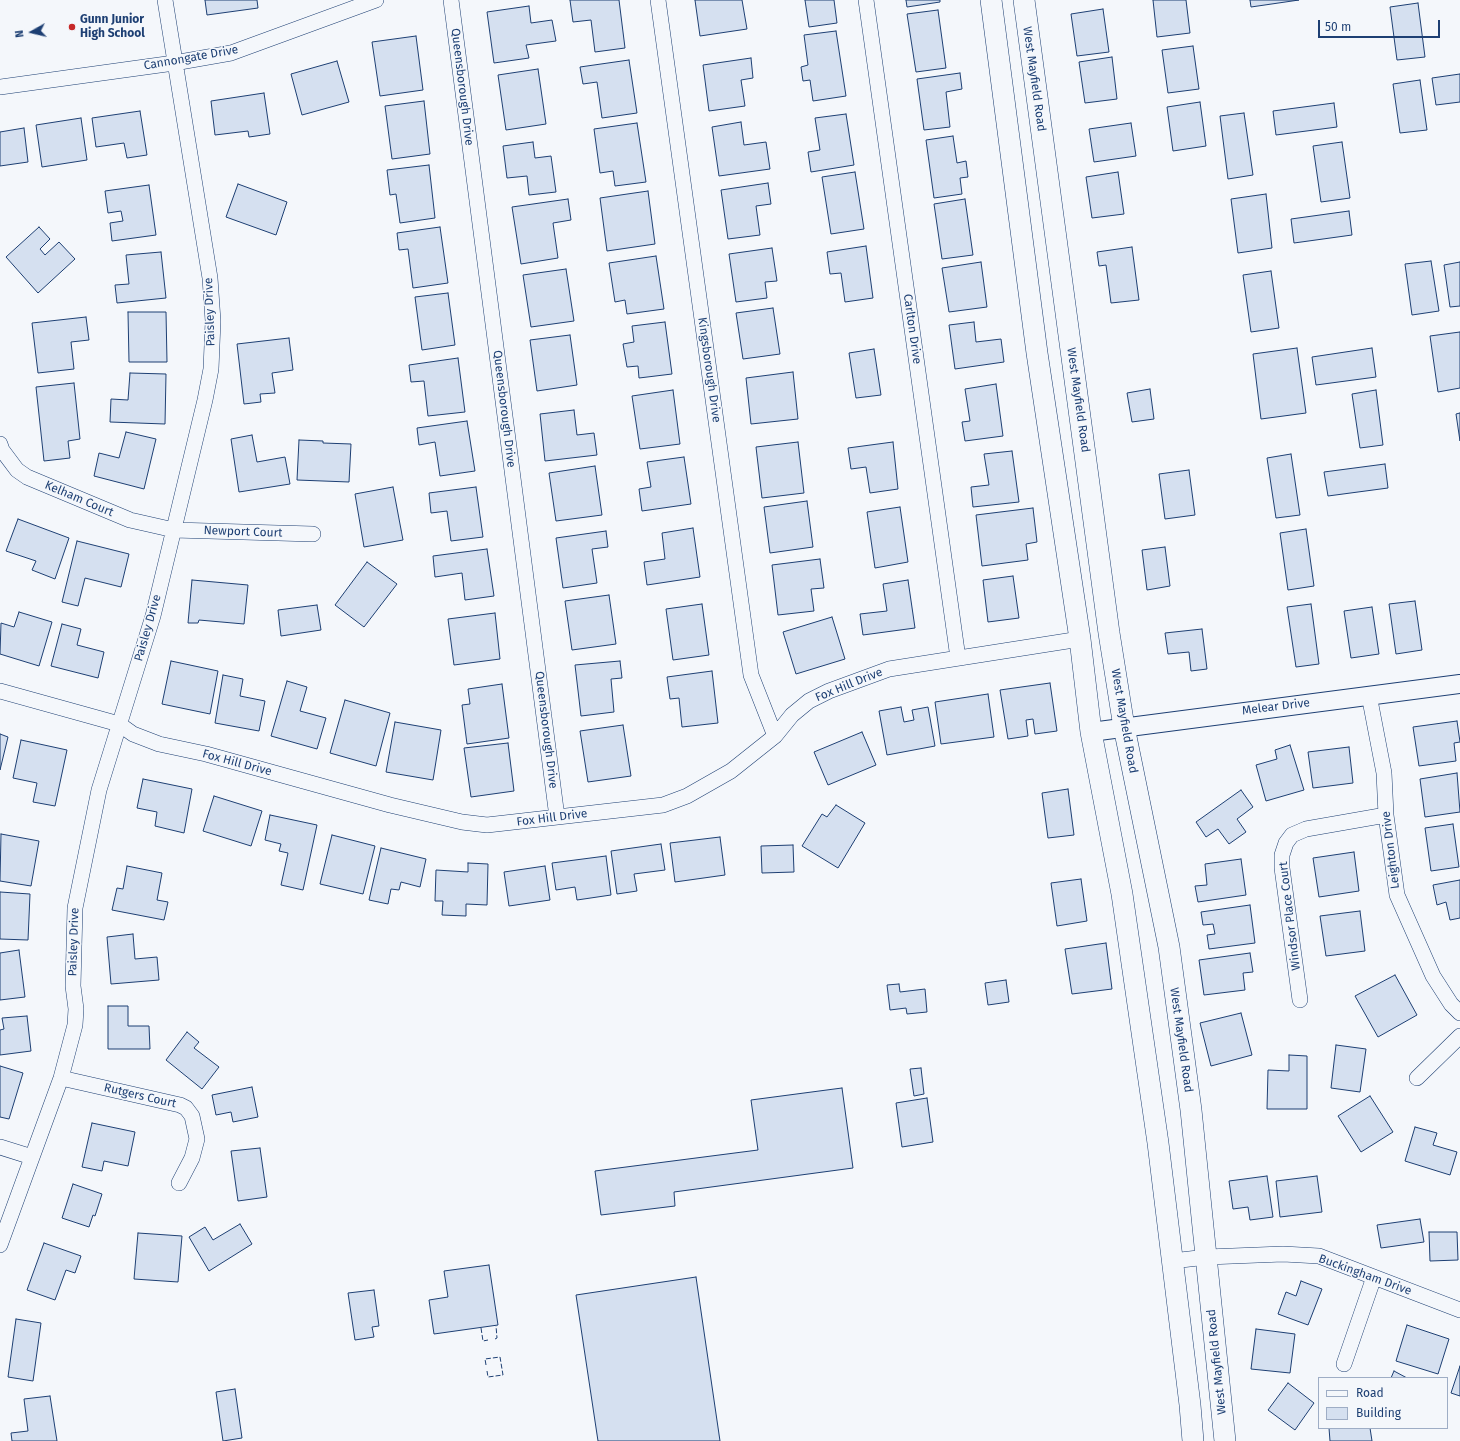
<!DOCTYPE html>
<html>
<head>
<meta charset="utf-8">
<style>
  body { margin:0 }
  #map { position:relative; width:1460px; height:1441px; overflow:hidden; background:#f4f7fb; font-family:"Fira Sans",sans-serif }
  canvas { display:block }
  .legend { position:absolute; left:1318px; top:1377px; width:130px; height:52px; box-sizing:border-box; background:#f4f7fb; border:1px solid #9eadc5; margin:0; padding:5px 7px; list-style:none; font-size:12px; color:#1d3f73 }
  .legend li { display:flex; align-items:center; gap:8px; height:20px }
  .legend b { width:20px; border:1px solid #9eadc5 }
  .north { position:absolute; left:12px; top:12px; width:40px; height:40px; -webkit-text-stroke:3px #f4f7fb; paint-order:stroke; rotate:262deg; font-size:11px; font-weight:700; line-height:16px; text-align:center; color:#1d3f73 }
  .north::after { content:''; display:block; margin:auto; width:14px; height:18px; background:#1d3f73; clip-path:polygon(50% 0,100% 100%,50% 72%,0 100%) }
  .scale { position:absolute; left:1318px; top:20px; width:122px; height:18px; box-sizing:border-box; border:2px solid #1d3f73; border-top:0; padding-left:5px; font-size:12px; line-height:14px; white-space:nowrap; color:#1d3f73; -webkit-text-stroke:3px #f4f7fb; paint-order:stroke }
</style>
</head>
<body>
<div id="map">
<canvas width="1460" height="1441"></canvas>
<ul class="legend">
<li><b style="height:5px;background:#f4f7fb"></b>Road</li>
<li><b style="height:11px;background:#d5e0f0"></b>Building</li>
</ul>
<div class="north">N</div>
<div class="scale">50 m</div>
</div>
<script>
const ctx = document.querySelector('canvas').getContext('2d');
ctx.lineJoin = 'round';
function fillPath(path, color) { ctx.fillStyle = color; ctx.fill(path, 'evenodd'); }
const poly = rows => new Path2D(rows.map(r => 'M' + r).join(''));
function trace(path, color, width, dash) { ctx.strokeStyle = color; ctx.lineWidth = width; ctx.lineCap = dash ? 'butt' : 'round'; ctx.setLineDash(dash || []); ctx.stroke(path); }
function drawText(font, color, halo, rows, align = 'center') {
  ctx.font = font + ' "Fira Sans",sans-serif'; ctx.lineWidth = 3; ctx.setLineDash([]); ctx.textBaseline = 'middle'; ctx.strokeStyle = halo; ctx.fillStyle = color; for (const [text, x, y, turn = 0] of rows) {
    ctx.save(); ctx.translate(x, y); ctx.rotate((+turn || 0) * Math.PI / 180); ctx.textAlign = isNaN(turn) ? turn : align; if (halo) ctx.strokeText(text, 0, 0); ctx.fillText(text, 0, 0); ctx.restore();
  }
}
const building = poly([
  [205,0,257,0,258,8,207,15,205,0],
  [570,0,619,0,625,48,595,52,591,20,573,22,570,0],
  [695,0,742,0,747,29,700,36,695,0],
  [805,0,834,0,837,23,809,27,805,0],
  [906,0,940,0,940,2,907,7,906,0],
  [1153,0,1186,0,1190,33,1157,37,1153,0],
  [1250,0,1299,0,1251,7,1250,0],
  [1418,3,1425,57,1397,60,1390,7,1418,3],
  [529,6,531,23,552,20,556,41,526,45,529,58,494,63,487,12,529,6],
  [1103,9,1109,52,1077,56,1071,14,1103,9],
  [938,10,946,68,916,72,907,14,938,10],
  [836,31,846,96,813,101,810,80,803,81,801,67,808,65,804,35,836,31],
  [416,36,423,90,380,96,372,42,416,36],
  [1193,46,1199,89,1168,93,1162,50,1193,46],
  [1112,57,1117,99,1085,103,1079,62,1112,57],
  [751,58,753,78,741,80,745,106,709,111,703,65,751,58],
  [629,60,637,113,602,118,597,82,583,84,580,67,629,60],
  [337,61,349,102,302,115,291,74,337,61],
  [538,69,546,124,506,130,498,75,538,69],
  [960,73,962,89,946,92,950,127,924,130,917,79,960,73],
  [1460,74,1460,102,1436,105,1432,78,1460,74],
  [1420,80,1427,130,1400,133,1393,84,1420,80],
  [264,93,270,134,249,137,248,131,215,135,211,101,264,93],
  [424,101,430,154,392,159,385,106,424,101],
  [1200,102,1206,146,1173,151,1167,107,1200,102],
  [1334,103,1337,127,1276,135,1273,111,1334,103],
  [140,111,147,155,127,158,124,143,96,147,92,118,140,111],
  [1244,113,1253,175,1228,179,1220,116,1244,113],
  [846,114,854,165,811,172,808,152,820,150,815,118,846,114],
  [81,118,87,160,42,167,36,125,81,118],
  [741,122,744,145,766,142,770,169,719,176,712,127,741,122],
  [637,123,646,182,615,186,613,171,600,173,594,129,637,123],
  [1131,123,1136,156,1094,162,1089,129,1131,123],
  [24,128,28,162,0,166,0,132,24,128],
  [953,136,957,163,966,161,968,177,960,178,962,194,934,198,926,140,953,136],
  [533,142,535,158,551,156,556,192,529,195,527,176,507,178,503,146,533,142],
  [1342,142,1350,198,1321,202,1313,146,1342,142],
  [429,165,435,218,400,223,396,194,390,195,387,170,429,165],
  [855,172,864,229,831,234,822,177,855,172],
  [1118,172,1124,214,1092,218,1086,177,1118,172],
  [768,183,771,204,756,206,760,235,728,239,721,190,768,183],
  [238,184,287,202,276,235,226,217,238,184],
  [149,185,156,235,112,241,110,223,123,221,121,211,108,213,105,191,149,185],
  [648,191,655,244,607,251,600,198,648,191],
  [1266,194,1272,248,1238,253,1231,199,1266,194],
  [568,199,571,220,553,223,558,258,521,264,512,207,568,199],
  [965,199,973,255,942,259,934,204,965,199],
  [1349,211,1352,235,1294,243,1291,219,1349,211],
  [39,227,50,239,40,249,45,255,59,242,75,259,38,293,6,257,39,227],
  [440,227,448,283,413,288,408,249,399,250,397,233,440,227],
  [866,246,873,298,845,302,841,273,830,274,827,252,866,246],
  [1132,247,1139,300,1111,303,1106,265,1099,266,1097,252,1132,247],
  [772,248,777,281,765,282,767,298,736,302,729,254,772,248],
  [161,252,166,298,117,303,115,285,129,284,126,255,161,252],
  [656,256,664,309,627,314,625,300,615,302,609,263,656,256],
  [1431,261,1439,311,1412,315,1405,264,1431,261],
  [981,262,987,307,949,312,942,268,981,262],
  [1460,262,1460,306,1450,307,1444,265,1460,262],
  [566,269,574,321,531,327,523,275,566,269],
  [1271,271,1279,328,1251,332,1243,275,1271,271],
  [448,293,455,345,422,350,415,297,448,293],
  [773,308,780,354,743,359,736,313,773,308],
  [128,312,166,312,167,362,129,362,128,312],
  [86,317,89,340,71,342,74,369,38,373,32,323,86,317],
  [665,322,672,374,639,378,638,366,627,367,623,344,634,342,632,326,665,322],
  [974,322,976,342,1001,339,1004,362,955,369,949,325,974,322],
  [1460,332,1460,388,1438,392,1430,336,1460,332],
  [570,335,577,385,537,391,530,340,570,335],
  [289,338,293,370,272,373,275,393,260,394,261,402,244,404,237,344,289,338],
  [1297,348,1306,413,1261,419,1253,354,1297,348],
  [1372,348,1376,377,1316,385,1312,357,1372,348],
  [874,349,881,395,856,398,849,353,874,349],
  [458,358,465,412,428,416,424,381,411,382,409,365,458,358],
  [793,372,798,419,751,424,746,378,793,372],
  [130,373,166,374,165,424,110,422,111,399,128,400,130,373],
  [74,383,80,439,68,441,70,458,44,461,36,387,74,383],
  [996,384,1003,436,965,441,962,422,970,421,965,389,996,384],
  [1150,389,1154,419,1132,422,1127,393,1150,389],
  [673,390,680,444,640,449,632,396,673,390],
  [1376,390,1383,445,1360,448,1352,394,1376,390],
  [574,410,577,435,594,433,597,455,545,461,540,414,574,410],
  [1460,413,1460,441,1456,414,1460,413],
  [467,421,475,471,440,476,435,442,419,445,417,428,467,421],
  [126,432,156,439,144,489,94,476,99,453,119,458,126,432],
  [252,435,257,462,285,457,290,484,239,492,231,439,252,435],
  [299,440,323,441,323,443,351,444,349,482,297,480,299,440],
  [798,442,804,493,762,498,756,447,798,442],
  [893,442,898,489,870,493,866,467,851,469,848,448,893,442],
  [1012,451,1019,502,973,507,971,487,989,485,984,454,1012,451],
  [1291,454,1300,515,1276,518,1267,458,1291,454],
  [684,457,691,504,642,511,639,489,651,487,647,462,684,457],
  [1385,464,1388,488,1328,496,1324,472,1385,464],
  [595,466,602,515,556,521,549,473,595,466],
  [1189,470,1195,515,1165,519,1159,474,1189,470],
  [393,487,403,540,364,547,355,494,393,487],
  [476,487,483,537,451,541,447,511,431,513,429,493,476,487],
  [807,501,813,547,770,553,764,507,807,501],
  [900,507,908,562,875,568,867,512,900,507],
  [1033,508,1037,542,1026,544,1028,560,982,566,976,515,1033,508],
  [18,519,69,538,55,579,32,570,36,561,6,551,18,519],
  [693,528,700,577,647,585,644,562,665,559,662,533,693,528],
  [1306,529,1314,586,1288,590,1280,533,1306,529],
  [606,531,608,547,592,549,597,583,563,588,556,538,606,531],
  [77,541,129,554,121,587,85,578,78,606,62,602,77,541],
  [1165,547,1170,586,1147,590,1142,550,1165,547],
  [487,549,494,596,465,600,462,573,435,577,433,556,487,549],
  [820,559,824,588,811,589,814,611,778,615,772,565,820,559],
  [367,562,397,584,364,627,335,605,367,562],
  [1013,576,1019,618,988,622,983,580,1013,576],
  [192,580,248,585,244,624,199,620,198,623,188,623,192,580],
  [908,580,915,628,863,635,860,614,887,611,883,584,908,580],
  [609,595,616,644,572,650,565,601,609,595],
  [1415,601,1422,650,1396,654,1389,604,1415,601],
  [702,604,709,655,673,660,666,609,702,604],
  [1311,604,1319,664,1296,667,1287,607,1311,604],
  [317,605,321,630,281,636,278,610,317,605],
  [1372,607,1379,654,1351,658,1344,611,1372,607],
  [19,612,52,622,39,666,0,654,1,623,14,627,19,612],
  [495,613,500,659,454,665,448,619,495,613],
  [832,617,845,659,796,674,783,632,832,617],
  [62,624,81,629,77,645,104,652,98,678,51,666,62,624],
  [1202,629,1207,669,1191,671,1189,652,1168,654,1165,633,1202,629],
  [171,661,218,671,210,714,162,704,171,661],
  [620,661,622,678,611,679,614,712,581,716,575,665,620,661],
  [712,671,718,723,682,727,679,698,670,699,667,677,712,671],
  [223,675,243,679,240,696,265,701,259,731,215,723,223,675],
  [287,681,307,687,300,711,326,718,317,749,271,736,287,681],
  [1050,683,1057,731,1035,734,1033,719,1026,720,1028,736,1008,739,1000,690,1050,683],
  [502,684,509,738,467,744,462,705,470,704,468,689,502,684],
  [988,694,994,737,941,744,935,702,988,694],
  [345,700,390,713,376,766,330,753,345,700],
  [901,707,904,722,914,720,912,710,928,707,935,746,887,755,879,711,901,707],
  [1457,721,1460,742,1454,743,1456,761,1419,766,1413,727,1457,721],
  [395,722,441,730,433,780,386,772,395,722],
  [623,725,631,776,588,782,580,731,623,725],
  [862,732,876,765,828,785,814,752,862,732],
  [0,734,8,737,0,770,0,734],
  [21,740,67,750,55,806,33,802,37,783,13,778,21,740],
  [508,743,514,791,471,797,464,748,508,743],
  [1290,745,1304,790,1266,801,1256,765,1277,759,1275,750,1290,745],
  [1349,747,1353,783,1313,788,1308,752,1349,747],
  [1457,773,1460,812,1425,817,1420,779,1457,773],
  [143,779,192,789,184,833,155,826,157,812,137,808,143,779],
  [1068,789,1074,835,1048,838,1042,793,1068,789],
  [1241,790,1253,807,1237,819,1246,832,1229,844,1218,829,1206,837,1196,822,1241,790],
  [214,796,262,811,251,846,203,831,214,796],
  [836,805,865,823,838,868,802,846,822,814,827,817,836,805],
  [270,815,317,825,303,890,281,885,288,853,279,851,281,844,265,840,270,815],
  [1453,824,1459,867,1431,871,1425,828,1453,824],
  [1,834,39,841,31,886,0,881,1,834],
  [332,835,375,846,363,894,320,884,332,835],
  [720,837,725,875,675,882,670,843,720,837],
  [661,844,665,870,634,874,637,891,617,894,611,851,661,844],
  [793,845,794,872,762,873,761,846,793,845],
  [381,848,426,859,420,887,401,882,399,890,391,889,388,904,369,900,381,848],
  [1354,852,1359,891,1319,897,1313,858,1354,852],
  [606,856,611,895,577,900,575,887,556,890,552,863,606,856],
  [1241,859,1246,895,1198,902,1195,886,1207,885,1205,864,1241,859],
  [468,863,488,864,487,905,466,904,466,916,442,915,443,901,435,901,436,870,468,872,468,863],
  [127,866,162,873,157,900,168,902,164,920,112,910,117,888,123,889,127,866],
  [545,866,550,900,509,906,504,872,545,866],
  [1081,879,1087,921,1057,926,1051,883,1081,879],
  [1460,880,1460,918,1450,920,1446,902,1437,905,1433,885,1460,880],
  [0,892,30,894,28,940,0,939,0,892],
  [1250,905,1255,943,1209,949,1207,935,1215,934,1213,924,1203,925,1201,912,1250,905],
  [1360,911,1365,951,1326,956,1320,916,1360,911],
  [133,934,135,959,157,957,159,980,111,984,107,937,133,934],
  [1106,943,1112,989,1072,994,1065,949,1106,943],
  [19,950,25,997,0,1000,0,953,19,950],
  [1250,953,1253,972,1243,973,1245,990,1204,995,1199,960,1250,953],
  [1395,975,1417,1015,1378,1037,1355,996,1395,975],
  [1006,980,1009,1002,988,1005,985,983,1006,980],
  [899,984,900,992,925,989,927,1012,907,1014,906,1008,890,1010,887,985,899,984],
  [108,1006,128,1006,128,1026,149,1026,150,1049,108,1049,108,1006],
  [1241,1013,1252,1055,1211,1066,1200,1023,1241,1013],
  [27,1016,31,1051,0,1055,0,1030,4,1029,2,1018,27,1016],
  [187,1032,199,1042,194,1048,219,1067,202,1089,166,1060,187,1032],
  [1336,1045,1366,1049,1360,1092,1331,1088,1336,1045],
  [1289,1055,1307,1056,1307,1109,1267,1109,1268,1070,1289,1071,1289,1055],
  [0,1066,23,1073,9,1119,0,1117,0,1066],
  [921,1068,924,1094,914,1096,910,1069,921,1068],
  [252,1087,258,1117,233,1122,231,1112,216,1115,212,1095,252,1087],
  [842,1088,853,1168,674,1192,675,1206,601,1215,595,1171,758,1150,751,1100,842,1088],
  [1370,1096,1393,1132,1361,1152,1338,1116,1370,1096],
  [927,1098,933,1142,902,1147,896,1103,927,1098],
  [92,1123,135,1132,128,1166,104,1161,102,1171,82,1167,92,1123],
  [1415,1127,1437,1133,1433,1145,1457,1152,1450,1175,1405,1161,1415,1127],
  [260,1148,267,1197,238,1201,231,1151,260,1148],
  [1267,1176,1273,1217,1250,1220,1248,1207,1233,1209,1229,1181,1267,1176],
  [1317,1176,1322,1212,1280,1217,1276,1181,1317,1176],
  [73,1184,102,1194,95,1216,93,1215,89,1227,62,1218,73,1184],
  [1420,1219,1424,1242,1381,1248,1377,1225,1420,1219],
  [240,1224,252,1244,209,1271,189,1237,205,1227,213,1240,240,1224],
  [1429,1232,1457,1232,1458,1260,1430,1261,1429,1232],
  [138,1233,182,1236,178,1282,134,1279,138,1233],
  [44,1243,81,1256,75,1273,66,1270,55,1300,27,1290,44,1243],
  [489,1265,498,1325,434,1334,429,1300,448,1297,444,1271,489,1265],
  [696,1277,720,1441,598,1441,576,1295,696,1277],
  [1301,1281,1322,1289,1308,1325,1278,1314,1286,1292,1296,1296,1301,1281],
  [374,1290,379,1326,372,1327,374,1337,355,1340,348,1293,374,1290],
  [16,1319,41,1323,33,1381,8,1377,16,1319],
  [1407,1325,1449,1339,1438,1374,1396,1361,1407,1325],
  [1256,1329,1295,1334,1290,1373,1251,1369,1256,1329],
  [1460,1366,1460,1396,1451,1393,1460,1366],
  [1394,1371,1407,1378,1391,1378,1394,1371],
  [1288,1383,1314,1403,1295,1430,1268,1410,1288,1383],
  [235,1389,242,1438,223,1441,216,1392,235,1389],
  [50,1396,57,1441,12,1441,11,1433,28,1431,24,1399,50,1396],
  [1329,1428,1370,1428,1372,1441,1330,1441,1329,1428]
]);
fillPath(building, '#d5e0f0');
trace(building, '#1d3f73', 1);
const minor = poly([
  [451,0,557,817],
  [658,0,751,675,775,736],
  [866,0,958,658],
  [0,87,174,63,231,53,376,0],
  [0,444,2,450,17,470,27,477,130,520,174,530,313,534],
  [0,691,119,724,133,734,159,744,206,754,390,805,462,822,487,825,663,805,687,796,731,771,775,736,792,715,809,701,829,691,889,669,1080,639],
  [1369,695,1384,773,1386,815,1397,895,1433,976,1451,1004,1460,1013],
  [1300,1000,1282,868,1282,855,1286,843,1292,835,1306,829,1386,815],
  [61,1078,180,1105,186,1108,192,1116,197,1139,192,1158,179,1183],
  [1417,1078,1460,1036],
  [0,1147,32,1157],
  [0,1245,61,1078,75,1025,76,1009,73,986,75,908,99,790,153,616,205,400,211,369,213,321,210,278,165,0],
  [1172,1261,1207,1257,1283,1254,1319,1256,1460,1310],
  [1344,1364,1374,1277]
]);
const tertiary = poly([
  [1091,732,1460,684]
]);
const secondary = poly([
  [991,0,1037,353,1080,639,1091,732,1122,894,1158,1143,1190,1405,1193,1441],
  [1024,0,1109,633,1124,727,1169,947,1191,1110,1225,1441]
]);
trace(minor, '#1d3f73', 16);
trace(tertiary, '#1d3f73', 20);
trace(secondary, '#1d3f73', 22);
trace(minor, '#f4f7fb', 15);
trace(tertiary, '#f4f7fb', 18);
trace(secondary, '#f4f7fb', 21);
trace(poly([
  [481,1328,483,1341,488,1340],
  [495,1339,497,1338,496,1326],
  [486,1365,485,1359,500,1357,503,1375,488,1377,487,1371]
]), '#1d3f73', 1, [5, 2]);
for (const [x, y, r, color] of [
  [72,27,4,"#c62828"]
]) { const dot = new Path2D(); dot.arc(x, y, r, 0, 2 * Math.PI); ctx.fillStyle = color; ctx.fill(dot); trace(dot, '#f4f7fb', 1.5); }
drawText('bold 12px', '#1d3f73', '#f4f7fb', [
  ["Gunn Junior",80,20],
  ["High School",80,34]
], 'left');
drawText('12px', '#1d3f73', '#f4f7fb', [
  ["Cannongate Drive",191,58,-10],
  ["West Mayfield Road",1034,79,82],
  ["Queensborough Drive",462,87,83],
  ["Paisley Drive",210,312,-92],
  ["Carlton Drive",912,329,82],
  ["Kingsborough Drive",709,370,82],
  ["West Mayfield Road",1078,400,82],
  ["Queensborough Drive",504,409,83],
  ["Kelham Court",79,499,23],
  ["Newport Court",243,532,2],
  ["Paisley Drive",148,628,-74],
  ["Fox Hill Drive",849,685,-22],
  ["Melear Drive",1276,707,-7],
  ["West Mayfield Road",1124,721,80],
  ["Queensborough Drive",546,730,83],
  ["Fox Hill Drive",237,763,15],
  ["Fox Hill Drive",552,818,-7],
  ["Leighton Drive",1391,850,-97],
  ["Windsor Place Court",1290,916,-97],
  ["Paisley Drive",74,942,-88],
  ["West Mayfield Road",1181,1040,82],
  ["Rutgers Court",140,1096,13],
  ["Buckingham Drive",1365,1275,20],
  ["West Mayfield Road",1217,1362,-96]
]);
</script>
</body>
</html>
